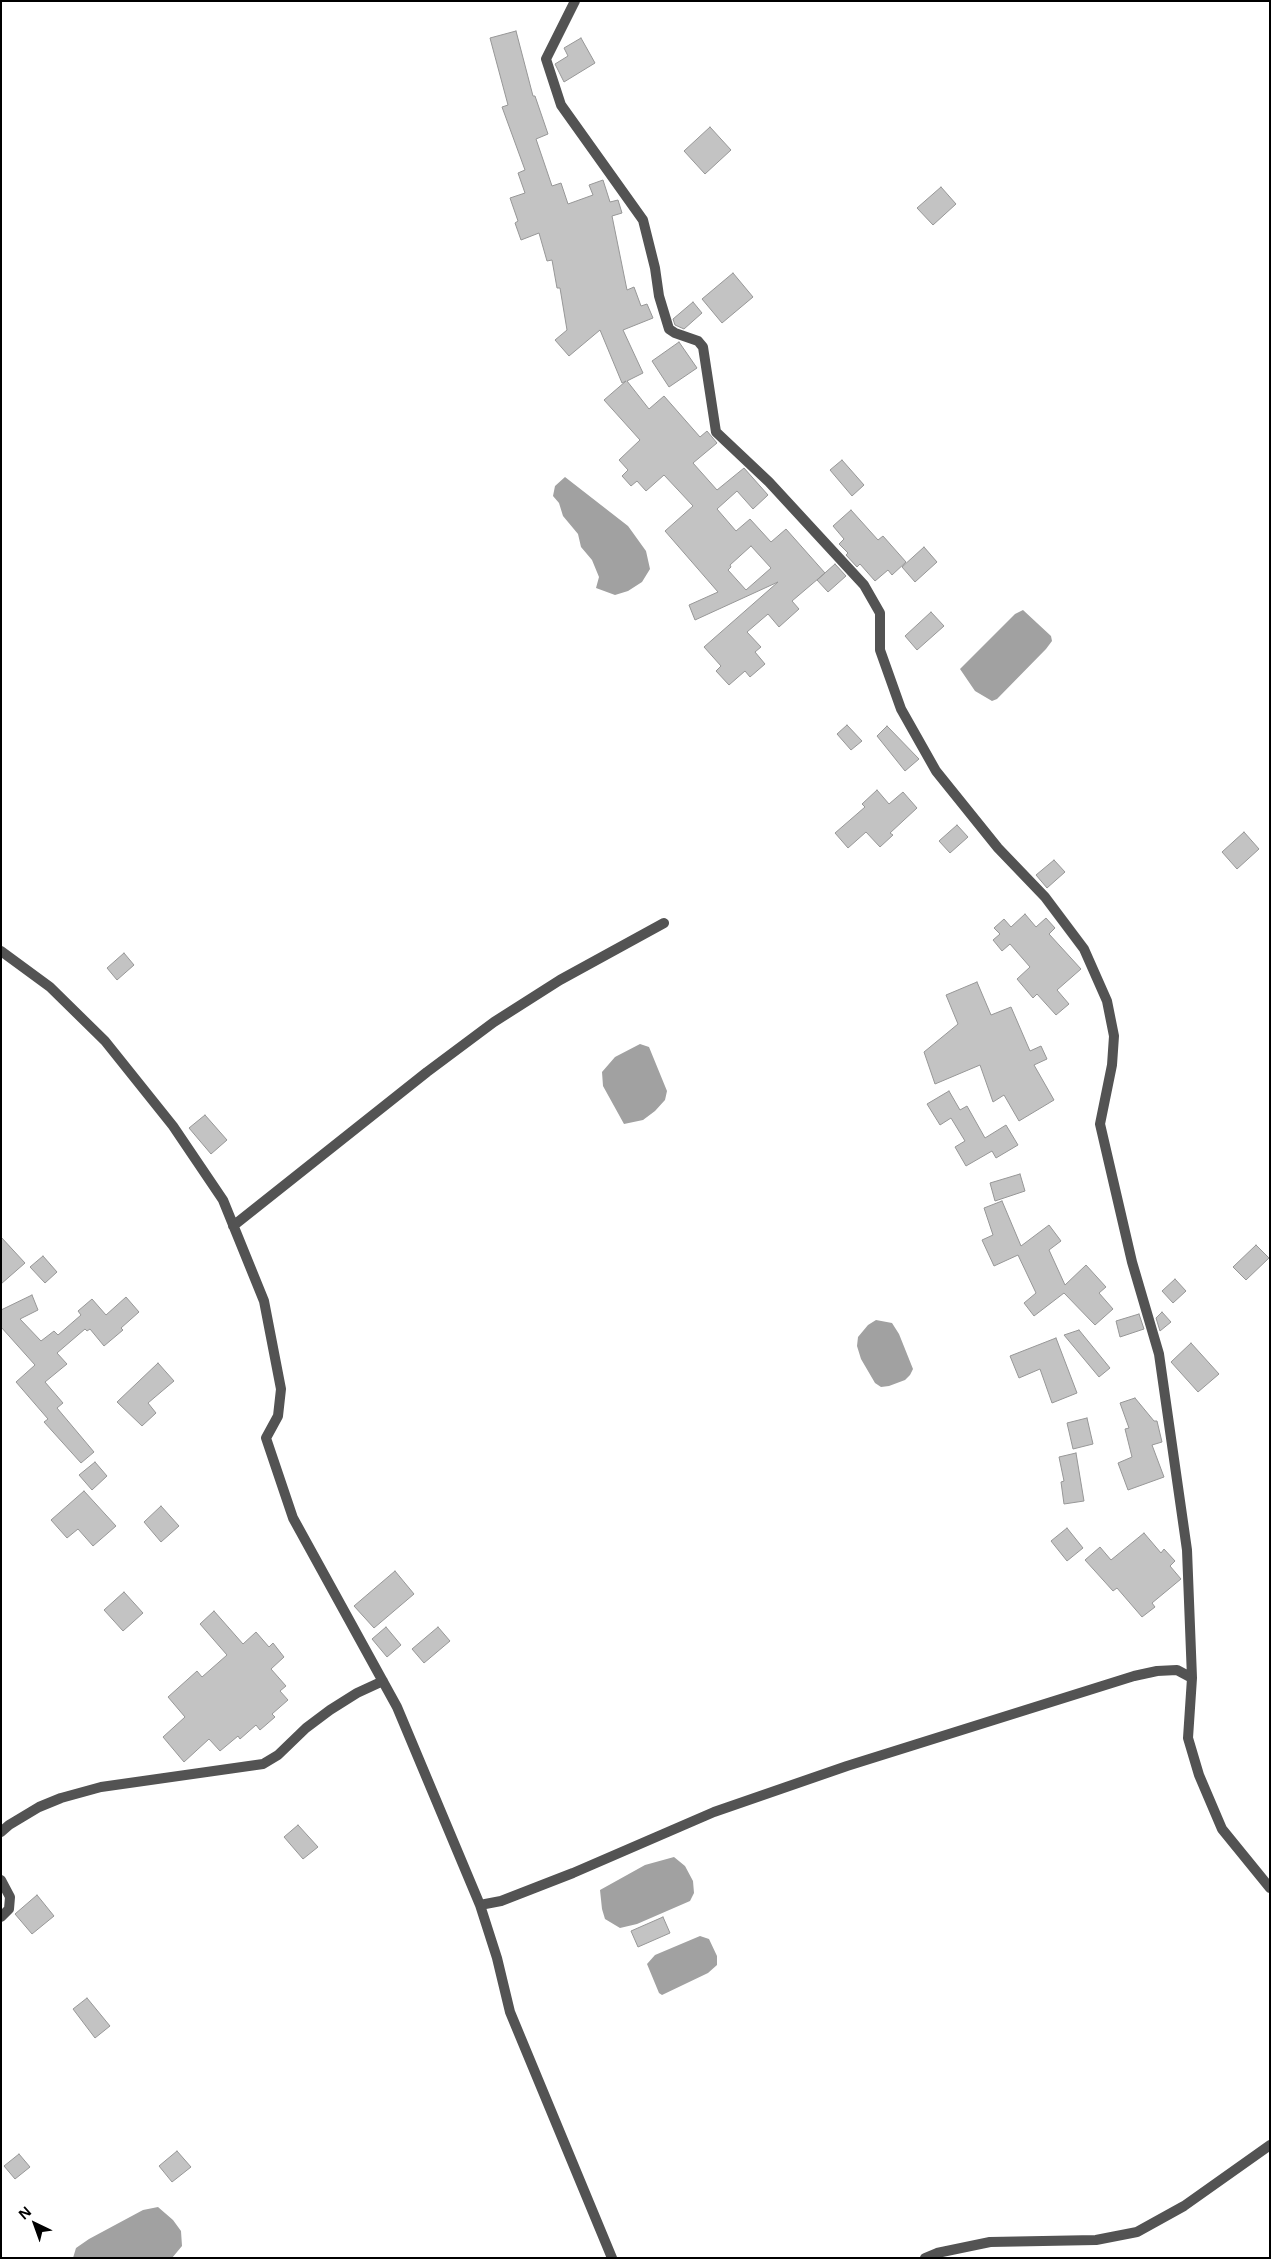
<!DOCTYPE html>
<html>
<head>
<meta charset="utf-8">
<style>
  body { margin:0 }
  #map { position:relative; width:1271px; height:2259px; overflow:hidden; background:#fff; font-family:"Noto Sans",sans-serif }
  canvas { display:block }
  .frame { position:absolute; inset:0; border:2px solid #000; pointer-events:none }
  .north { position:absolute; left:10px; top:2199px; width:50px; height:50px; -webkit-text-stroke:4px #fff; paint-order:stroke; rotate:318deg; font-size:14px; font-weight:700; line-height:20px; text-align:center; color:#000 }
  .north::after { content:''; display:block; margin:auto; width:18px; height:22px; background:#000; clip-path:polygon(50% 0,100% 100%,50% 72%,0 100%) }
</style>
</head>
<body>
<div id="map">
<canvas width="1271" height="2259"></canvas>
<div class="frame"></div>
<div class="north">N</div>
</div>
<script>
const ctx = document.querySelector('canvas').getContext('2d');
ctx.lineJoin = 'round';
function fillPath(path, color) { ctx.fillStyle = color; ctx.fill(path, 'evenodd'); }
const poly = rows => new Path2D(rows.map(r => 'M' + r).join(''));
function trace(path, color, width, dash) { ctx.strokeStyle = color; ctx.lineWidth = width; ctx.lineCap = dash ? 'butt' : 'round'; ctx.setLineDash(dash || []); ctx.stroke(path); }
fillPath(poly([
  [565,477,628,526,646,551,650,569,642,582,628,591,615,595,596,588,599,577,592,560,581,547,578,534,563,516,559,503,553,496,555,486],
  [1023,610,1051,636,1052,641,1046,649,997,699,992,701,975,691,960,669,1015,614],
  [640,1044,649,1047,667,1091,665,1100,655,1111,643,1120,624,1124,603,1086,602,1072,615,1057],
  [876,1320,892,1323,899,1334,913,1369,910,1375,905,1380,889,1386,881,1387,875,1383,861,1359,857,1346,858,1337,868,1325],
  [674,1857,685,1866,693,1881,694,1893,690,1901,637,1924,620,1928,605,1919,602,1909,600,1890,645,1865],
  [700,1936,709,1939,717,1956,717,1965,708,1973,662,1995,659,1993,647,1964,655,1955],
  [158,2207,173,2220,181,2231,182,2246,172,2258,73,2258,76,2248,89,2239,143,2210]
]), '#a1a1a1');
const building = poly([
  [516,31,533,96,535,96,548,134,536,139,552,186,561,183,568,204,593,195,589,185,603,180,610,202,618,200,622,213,612,216,627,290,634,287,641,306,647,304,653,318,623,330,643,373,627,381,649,409,664,396,700,437,707,431,717,443,693,463,717,490,744,468,768,495,753,509,737,491,717,509,736,531,750,519,771,542,786,529,825,573,792,601,799,609,779,627,768,614,747,632,761,647,755,652,765,664,750,677,745,671,729,685,716,671,721,666,704,647,778,582,695,620,689,605,718,592,665,531,693,506,664,475,646,491,637,481,631,486,622,476,628,470,619,460,640,440,604,400,626,381,622,383,600,330,569,356,555,340,567,330,560,288,557,288,552,260,547,261,539,233,521,240,515,223,518,221,510,198,525,193,518,173,525,170,502,107,508,105,490,38,516,31],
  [751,546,771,568,746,590,728,570,731,567,730,565,751,546],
  [581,38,595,63,564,82,555,64,568,56,564,48,581,38],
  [710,127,731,150,705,174,684,151,710,127],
  [941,187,956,204,933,225,917,208,941,187],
  [733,273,753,297,722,323,702,299,733,273],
  [693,302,702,313,684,329,675,325,673,319,693,302],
  [679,342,697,368,669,387,652,361,679,342],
  [842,460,864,485,852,496,830,470,842,460],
  [851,510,878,540,883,536,906,562,892,575,888,570,875,581,860,564,857,567,846,555,848,553,839,544,844,539,833,526,851,510],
  [924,547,937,562,915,582,902,567,924,547],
  [835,564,846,576,828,592,817,580,835,564],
  [931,612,944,626,917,650,905,636,931,612],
  [847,725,862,741,851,750,837,734,847,725],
  [887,726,919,759,905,771,877,736,887,726],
  [877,790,889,804,903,792,917,808,890,833,893,835,880,847,866,832,848,848,835,833,865,807,862,804,877,790],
  [957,825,968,837,950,853,939,841,957,825],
  [1244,832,1259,849,1237,869,1222,852,1244,832],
  [1054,860,1065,872,1047,888,1036,875,1054,860],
  [1025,914,1036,927,1046,918,1055,928,1049,934,1081,969,1057,990,1069,1004,1056,1015,1037,994,1033,998,1017,979,1030,967,1010,944,1002,951,993,940,1000,934,994,928,1004,919,1011,927,1025,914],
  [124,953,134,965,117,980,107,968,124,953],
  [977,982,991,1015,1011,1007,1030,1051,1041,1046,1047,1059,1034,1065,1054,1100,1019,1121,1004,1095,993,1102,980,1065,935,1084,924,1052,958,1024,946,995,977,982],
  [949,1091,960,1110,967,1106,985,1138,1006,1125,1018,1145,996,1158,992,1151,966,1166,955,1147,965,1141,951,1118,940,1125,927,1104,949,1091],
  [205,1115,227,1140,211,1154,189,1128,205,1115],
  [1020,1174,1025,1191,995,1201,990,1183,1020,1174],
  [1002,1201,1021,1246,1049,1225,1061,1241,1049,1250,1065,1285,1086,1265,1106,1287,1099,1293,1113,1309,1095,1325,1064,1293,1034,1316,1024,1303,1036,1293,1018,1255,994,1266,982,1240,993,1235,984,1208,1002,1201],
  [1,1237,25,1263,1,1284,1,1237],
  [1256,1245,1269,1258,1246,1280,1233,1267,1256,1245],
  [43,1256,57,1272,45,1283,30,1267,43,1256],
  [1175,1279,1186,1291,1173,1303,1162,1291,1175,1279],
  [32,1295,38,1310,20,1319,41,1341,54,1331,58,1335,81,1315,78,1311,92,1299,106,1315,126,1297,139,1312,121,1328,123,1330,104,1346,90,1329,87,1331,85,1329,57,1353,67,1364,45,1382,63,1403,57,1408,94,1452,81,1463,44,1422,48,1419,16,1382,35,1365,1,1327,1,1310,32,1295],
  [1162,1312,1171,1322,1160,1331,1156,1318,1162,1312],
  [1139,1314,1144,1329,1120,1337,1116,1321,1139,1314],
  [1079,1330,1110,1368,1099,1377,1064,1335,1079,1330],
  [1056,1338,1077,1393,1052,1403,1040,1369,1019,1378,1010,1356,1056,1338],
  [1191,1343,1219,1374,1198,1392,1171,1362,1191,1343],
  [158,1363,174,1381,148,1403,156,1413,142,1426,117,1402,158,1363],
  [1135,1398,1154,1421,1157,1421,1162,1442,1152,1445,1164,1477,1128,1490,1118,1463,1132,1457,1125,1429,1129,1428,1120,1403,1135,1398],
  [1087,1418,1093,1444,1073,1449,1067,1423,1087,1418],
  [1076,1453,1084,1501,1064,1504,1061,1482,1064,1481,1059,1457,1076,1453],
  [95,1462,107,1476,92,1490,79,1475,95,1462],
  [84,1491,116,1526,93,1546,78,1529,67,1538,51,1520,84,1491],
  [161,1506,179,1526,161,1542,144,1522,161,1506],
  [1067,1528,1083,1548,1067,1561,1051,1541,1067,1528],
  [1144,1533,1161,1553,1164,1549,1175,1561,1170,1566,1181,1579,1152,1603,1155,1607,1142,1617,1117,1588,1113,1591,1085,1560,1100,1547,1111,1560,1144,1533],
  [395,1571,414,1594,374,1628,354,1606,395,1571],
  [124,1592,143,1613,123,1631,104,1610,124,1592],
  [214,1611,243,1644,256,1632,269,1647,273,1643,284,1657,271,1669,286,1686,280,1691,288,1700,272,1714,275,1717,260,1730,256,1725,240,1739,238,1736,220,1751,209,1739,184,1762,163,1737,185,1717,168,1697,197,1671,202,1677,227,1655,200,1624,214,1611],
  [386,1627,401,1645,387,1657,372,1639,386,1627],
  [438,1627,450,1641,424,1663,412,1649,438,1627],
  [298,1825,318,1847,303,1859,284,1837,298,1825],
  [37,1895,54,1916,32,1934,15,1914,37,1895],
  [663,1917,670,1933,638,1947,631,1931,663,1917],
  [87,1998,110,2026,95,2038,73,2009,87,1998],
  [177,2151,191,2167,172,2182,159,2166,177,2151],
  [19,2154,30,2167,15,2179,4,2166,19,2154]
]);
fillPath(building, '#c3c3c3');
trace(building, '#979797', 1);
trace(poly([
  [575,1,546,59,561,105,643,220,655,268,659,296,669,329,675,333,698,341,703,347,716,432,769,482,864,585,880,613,880,650,901,709,936,771,998,848,1045,897,1084,949,1107,1001,1114,1036,1112,1065,1100,1124,1132,1262,1159,1354,1187,1550,1192,1678],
  [1,951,50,987,105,1041,173,1126,223,1200,264,1301,281,1389,278,1416,266,1438,293,1518,397,1707,480,1905,497,1958,510,2012,612,2258],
  [233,1226,427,1072,494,1022,560,980,664,923],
  [1,1832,9,1825,39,1807,61,1798,101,1787,263,1764,278,1755,306,1728,330,1710,357,1693,383,1681],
  [1,1880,10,1897,9,1909,1,1917],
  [480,1905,501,1901,573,1873,714,1812,847,1766,1134,1676,1157,1671,1177,1670,1192,1678,1188,1738,1199,1775,1222,1829,1270,1888],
  [925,2258,937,2253,990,2242,1096,2240,1137,2232,1184,2206,1270,2145]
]), '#535353', 10);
</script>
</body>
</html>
